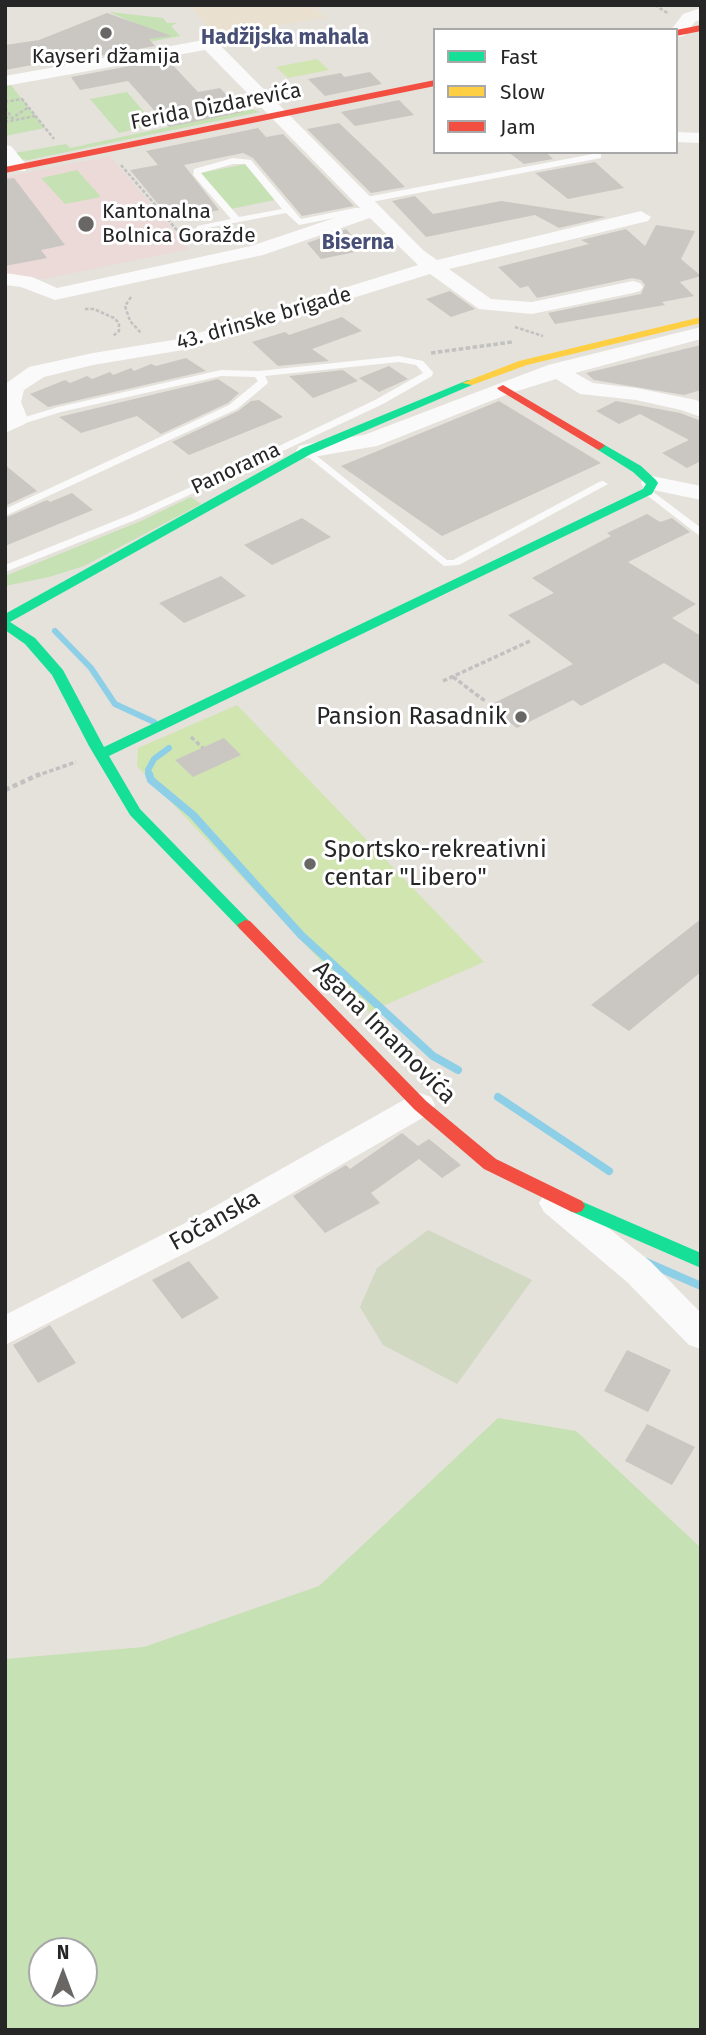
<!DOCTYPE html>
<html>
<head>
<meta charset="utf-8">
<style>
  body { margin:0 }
  #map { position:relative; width:706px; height:2035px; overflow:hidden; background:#e5e1db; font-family:"Fira Sans",sans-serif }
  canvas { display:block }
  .frame { position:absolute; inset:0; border:7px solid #262626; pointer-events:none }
  .legend { position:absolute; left:433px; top:28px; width:245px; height:126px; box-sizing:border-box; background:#fff; border:2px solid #a8a8a8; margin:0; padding:9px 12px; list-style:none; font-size:21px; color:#262626 }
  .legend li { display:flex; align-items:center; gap:14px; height:35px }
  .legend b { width:35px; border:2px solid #a8a8a8 }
  .north { position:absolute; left:28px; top:1937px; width:70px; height:70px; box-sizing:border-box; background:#fff; border:2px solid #a8a8a8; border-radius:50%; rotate:0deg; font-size:19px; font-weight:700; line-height:28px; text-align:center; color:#262626 }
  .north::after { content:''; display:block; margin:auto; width:24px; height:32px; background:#696765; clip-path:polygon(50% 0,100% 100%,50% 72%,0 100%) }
</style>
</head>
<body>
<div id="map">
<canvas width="706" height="2035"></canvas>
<div class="frame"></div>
<ul class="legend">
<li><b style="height:9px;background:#16e098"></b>Fast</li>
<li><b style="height:9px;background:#ffcf43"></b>Slow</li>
<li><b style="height:9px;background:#f24e42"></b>Jam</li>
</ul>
<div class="north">N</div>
</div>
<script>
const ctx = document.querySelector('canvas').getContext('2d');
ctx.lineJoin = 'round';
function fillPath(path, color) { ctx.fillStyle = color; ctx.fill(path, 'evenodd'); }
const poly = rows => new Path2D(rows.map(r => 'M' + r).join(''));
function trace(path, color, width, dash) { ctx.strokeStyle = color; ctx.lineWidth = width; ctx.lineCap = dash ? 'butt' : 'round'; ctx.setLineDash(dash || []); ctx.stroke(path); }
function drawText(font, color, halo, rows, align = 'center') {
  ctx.font = font + ' "Fira Sans",sans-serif'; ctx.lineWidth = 6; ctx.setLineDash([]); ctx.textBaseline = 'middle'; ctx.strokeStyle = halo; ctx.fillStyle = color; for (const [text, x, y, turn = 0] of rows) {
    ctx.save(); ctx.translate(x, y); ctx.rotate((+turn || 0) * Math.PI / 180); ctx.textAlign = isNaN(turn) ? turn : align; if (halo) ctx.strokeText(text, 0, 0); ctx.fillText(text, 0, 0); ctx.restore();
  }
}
fillPath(poly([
  [189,5,312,5,326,18,215,35]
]), '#e9e0cf');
fillPath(poly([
  [110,156,189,249,44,279,5,276,5,177]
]), '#ecdad8');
fillPath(poly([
  [109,12,163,18,167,23,177,23,171,26,180,36,123,47,156,32],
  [10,84,45,128,5,136,5,85],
  [127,92,155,125,119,133,90,99],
  [252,109,260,112,28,160,20,159,15,153,66,144,70,148],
  [246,164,279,199,231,209,200,173],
  [77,170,101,197,65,204,41,178],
  [191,497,201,504,84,566,49,577,5,586,5,576,141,521],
  [498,1418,576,1431,701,1548,701,2030,5,2030,5,1659,144,1647,319,1586],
  [42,1951,84,1951,84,1993,42,1993]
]), '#c6e1b3');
fillPath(poly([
  [428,1230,532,1280,457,1384,383,1345,360,1307,377,1268]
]), '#d1d9c3');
fillPath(poly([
  [317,59,329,70,288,78,276,67],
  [237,705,484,962,369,1012,137,766,138,748]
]), '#d1e5b1');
trace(poly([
  [55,631,91,668,115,704,154,722],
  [150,776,148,770,154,759,169,748]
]), '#8ecfe8', 6);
trace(poly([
  [149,774,151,780,193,815,301,935,433,1056,458,1070],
  [498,1097,609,1171],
  [646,1262,701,1286]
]), '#8ecfe8', 8);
fillPath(poly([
  [107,13,172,36,149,39,155,46,61,63,59,60,5,70,5,45,39,40],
  [167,59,198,92,220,88,243,112,169,127,128,81,80,90,71,77],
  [370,72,382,84,325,96,308,79,341,73,344,77],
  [399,100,414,115,355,126,341,112],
  [339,123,379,161,405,187,371,193,307,129],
  [258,128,266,137,283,134,354,206,302,216,253,158,243,153,184,165,219,210,171,220,130,170,158,165,146,151],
  [508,152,546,152,553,159,524,164],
  [595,162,624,188,568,199,535,173],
  [14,178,65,245,41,250,47,258,5,266,5,179],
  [415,196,433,214,501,201,606,217,559,228,535,215,426,237,392,201],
  [656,225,695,231,681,259,701,276,680,282,694,296,662,302,665,305,555,324,548,313,641,294,645,285,641,280,632,278,537,298,528,286,520,288,498,267,589,244,581,240,626,229,645,246],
  [346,229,365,250,321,259,307,243],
  [450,291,475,309,451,317,426,299],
  [342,317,362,331,312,349,329,361,278,366,252,342,285,332,289,335],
  [701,345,701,390,684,395,594,380,586,373],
  [186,358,206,371,48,407,30,394,65,380,70,383,87,376,92,379,110,372,113,375,131,368,134,371,151,364,156,366],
  [389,366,408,379,379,392,359,378],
  [343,370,358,381,313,398,289,376],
  [218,379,239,393,228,403,161,434,137,416,81,433,59,417],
  [259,400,283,417,189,455,172,442,238,411,251,401],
  [499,401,601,463,442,536,341,466],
  [616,401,680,413,701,421,701,461,687,468,662,453,689,440,640,414,619,424,596,411],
  [5,465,37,491,5,506],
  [72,493,93,510,5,546,5,518,47,500,50,502],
  [647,514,660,522,672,518,690,532,628,562,696,604,672,618,701,636,701,686,664,663,581,706,573,700,517,728,488,706,573,664,508,615,554,593,532,578,611,536,607,533],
  [302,518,331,537,272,565,244,545],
  [221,576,246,596,184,623,159,603],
  [224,738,241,755,193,777,175,760],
  [701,919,701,972,629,1031,591,1005],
  [402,1133,418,1146,429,1139,461,1165,442,1178,419,1159,371,1193,380,1203,325,1233,293,1196,346,1165,350,1169],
  [189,1261,219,1298,182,1319,152,1280],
  [50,1325,76,1363,38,1383,13,1345],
  [627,1350,671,1370,648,1412,604,1391],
  [647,1424,695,1447,672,1485,625,1461]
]), '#cac7c2');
trace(poly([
  [655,5,669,14],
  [5,102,22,99,54,139],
  [5,108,13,119],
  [5,117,12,118,29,107],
  [5,122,35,116],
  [121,165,188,243],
  [131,297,125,306,130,321,141,333],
  [85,309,94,309,114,318,119,323,119,331,113,336],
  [515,327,543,336]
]), '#c2c1c1', 2.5, [3.5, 2]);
trace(poly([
  [431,353,512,342],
  [453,677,485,701],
  [443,681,530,641],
  [191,737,203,748],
  [36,776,76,762]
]), '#c2c1c1', 3.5, [4.5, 2.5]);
trace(poly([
  [5,790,40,774]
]), '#c2c1c1', 4.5, [5, 3.5]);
fillPath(poly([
  [598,153,601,154,601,158,361,204,357,201,361,198,598,153],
  [233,158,251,160,301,219,355,208,372,208,376,211,372,214,355,214,299,225,286,213,197,230,197,226,231,219,193,175,194,169,233,158],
  [233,164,245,164,282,209,239,217,201,173,233,164],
  [399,356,423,361,433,372,432,376,383,404,140,518,5,572,5,565,132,514,258,456,375,400,423,373,416,365,399,362,265,376,268,382,267,384,237,409,5,516,5,509,229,405,258,381,255,377,221,376,61,412,13,427,8,424,9,422,58,407,221,370,259,371,399,356],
  [307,448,447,560,453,560,599,482,603,481,608,484,459,565,444,566,303,453,303,449,307,448],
  [648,488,701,528,701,537,644,493,644,489,648,488]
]), '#fbfafa');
fillPath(poly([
  [701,8,701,19,695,22,684,36,676,37,676,30,671,30,683,14,701,8],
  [209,39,215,40,423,250,437,260,641,211,651,217,648,221,449,269,491,299,532,302,633,281,640,283,643,287,640,291,633,293,532,314,479,309,430,274,189,349,93,365,44,377,24,390,21,402,28,419,25,424,5,433,5,384,29,367,93,353,179,339,418,265,370,218,263,255,55,300,21,287,5,285,5,273,32,277,57,288,251,246,361,209,205,50,5,86,5,76,209,39],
  [676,132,701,133,701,143,676,142,676,132],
  [5,145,11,146,25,163,27,167,25,171,11,171,5,163,5,145],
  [701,327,701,339,575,373,593,383,636,388,696,400,701,403,701,417,681,410,636,400,580,394,556,379,511,393,377,446,307,458,299,456,296,451,299,446,307,444,364,435,548,365,701,327],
  [652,476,701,486,701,500,644,488,641,483,644,478,652,476],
  [420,1093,431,1097,435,1105,431,1113,211,1240,5,1345,5,1315,187,1222,409,1097,420,1093],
  [555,1190,566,1194,651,1262,701,1313,701,1349,689,1345,627,1282,544,1212,539,1203,544,1194,555,1190]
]), '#fbfafa');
fillPath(poly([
  [468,380,472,381,472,385,311,454,10,622,35,638,63,670,104,747,643,489,646,484,633,472,595,448,595,444,603,444,641,466,656,480,658,483,652,494,109,756,140,809,253,925,245,930,240,929,130,815,89,746,52,675,25,644,5,630,5,614,303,448,468,380],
  [576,1199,701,1253,701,1268,570,1211,567,1206,570,1201,576,1199]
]), '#16e098');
fillPath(poly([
  [701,317,701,323,527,365,472,385,462,383,519,361,701,317]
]), '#ffcf43');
fillPath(poly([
  [701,25,701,31,676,36,676,30,701,25],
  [435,80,435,86,5,173,5,167,435,80],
  [503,385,603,444,605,446,599,450,595,448,499,390,497,388,503,385],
  [245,920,250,921,426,1101,496,1159,582,1201,585,1206,582,1211,576,1213,570,1211,484,1169,414,1109,240,929,237,925,245,920]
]), '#f24e42');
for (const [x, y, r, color] of [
  [106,33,7,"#696765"],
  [86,224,9,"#696765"],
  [521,717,7,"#696765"],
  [310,864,7,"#696765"]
]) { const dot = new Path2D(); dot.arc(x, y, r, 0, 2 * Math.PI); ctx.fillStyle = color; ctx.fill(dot); trace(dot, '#fff', 2.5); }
drawText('bold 21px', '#484f76', '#fff', [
  ["Hadžijska mahala",285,38],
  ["Biserna",358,243]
]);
drawText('21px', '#262626', '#fff', [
  ["Kayseri džamija",106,57],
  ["Kantonalna",102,212,"left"],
  ["Bolnica Goražde",102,236,"left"]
]);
drawText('21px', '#262626', '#fff', [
  ["Ferida Dizdarevića",216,107,-11],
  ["43. drinske brigade",264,319,-16],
  ["Panorama",236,469,-25]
]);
drawText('24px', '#262626', '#fff', [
  ["Pansion Rasadnik",507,717],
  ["Sportsko-rekreativni",324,850,"left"],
  ["centar \"Libero\"",324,878,"left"]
], 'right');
drawText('24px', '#262626', '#fff', [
  ["Agana Imamovića",384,1033,45],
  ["Fočanska",215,1221,-29]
]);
</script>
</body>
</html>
